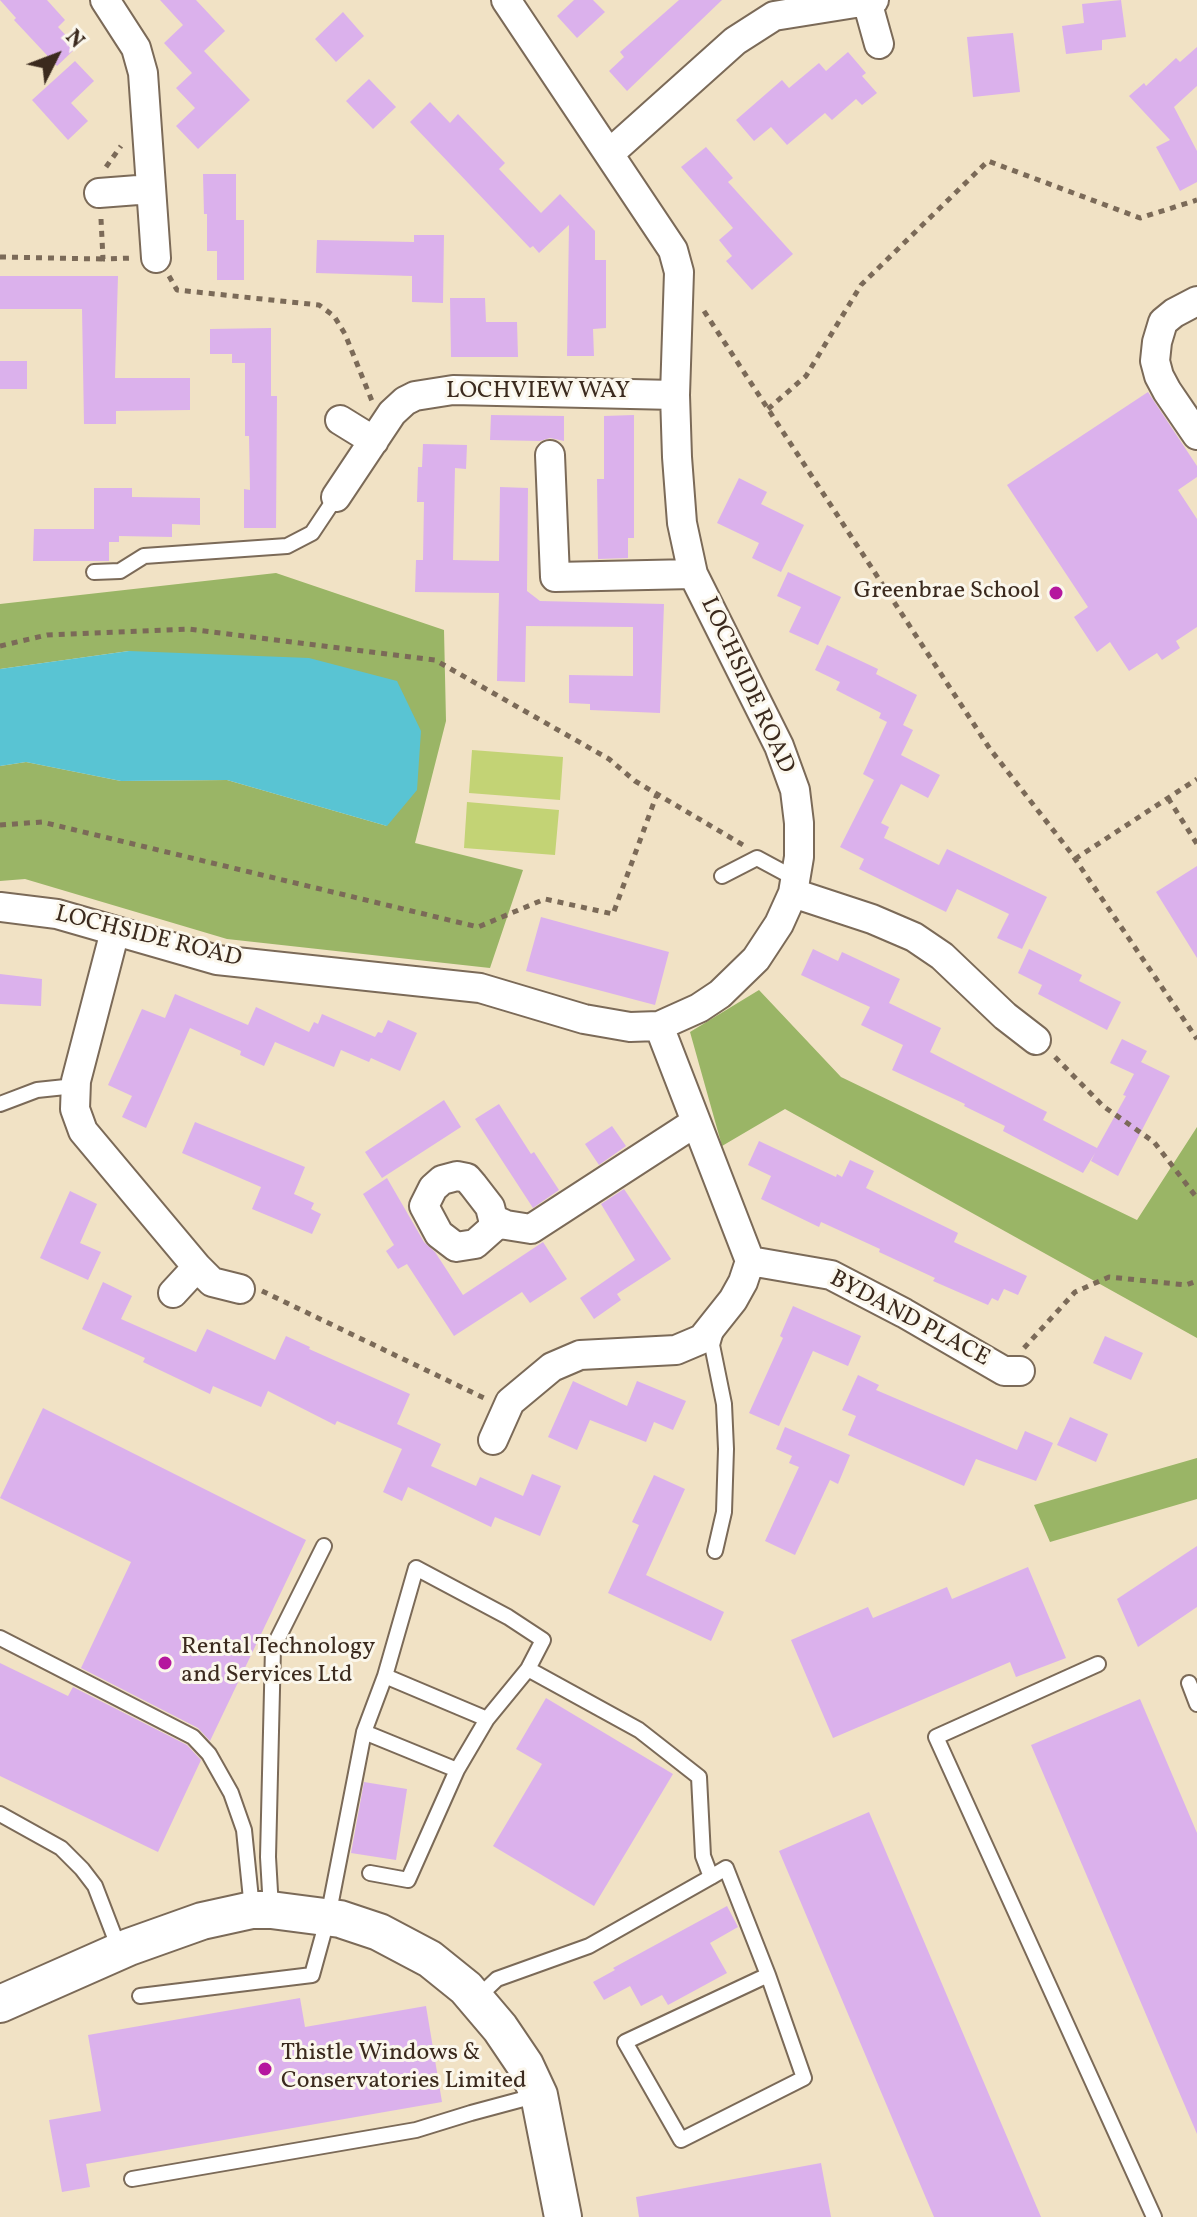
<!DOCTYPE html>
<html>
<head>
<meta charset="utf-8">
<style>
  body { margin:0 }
  #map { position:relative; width:1197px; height:2217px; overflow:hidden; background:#f1e2c5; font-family:Vollkorn,serif }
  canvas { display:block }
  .north { position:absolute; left:16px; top:16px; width:80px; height:80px; -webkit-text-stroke:6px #fbf7ec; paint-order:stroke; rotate:48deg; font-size:22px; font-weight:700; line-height:32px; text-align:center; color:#3b2a1e }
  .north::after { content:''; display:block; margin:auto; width:28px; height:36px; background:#3b2a1e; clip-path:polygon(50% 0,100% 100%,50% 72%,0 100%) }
</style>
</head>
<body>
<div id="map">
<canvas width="1197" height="2217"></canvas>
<div class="north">N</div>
</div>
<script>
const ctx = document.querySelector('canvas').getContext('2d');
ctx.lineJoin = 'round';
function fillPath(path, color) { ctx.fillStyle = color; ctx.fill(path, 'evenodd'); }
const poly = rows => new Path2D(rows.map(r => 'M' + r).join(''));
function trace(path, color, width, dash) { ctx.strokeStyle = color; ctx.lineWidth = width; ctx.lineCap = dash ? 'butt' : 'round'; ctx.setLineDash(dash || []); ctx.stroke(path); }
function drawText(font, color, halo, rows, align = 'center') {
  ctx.font = font + ' Vollkorn,serif'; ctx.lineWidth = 6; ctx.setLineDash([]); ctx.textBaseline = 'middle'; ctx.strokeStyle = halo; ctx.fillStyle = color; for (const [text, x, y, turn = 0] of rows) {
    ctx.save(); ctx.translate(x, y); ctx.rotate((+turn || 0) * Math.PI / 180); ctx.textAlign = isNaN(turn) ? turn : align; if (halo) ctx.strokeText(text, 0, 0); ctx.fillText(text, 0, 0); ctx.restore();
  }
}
fillPath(poly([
  [472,750,563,757,560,800,469,793],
  [467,802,559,810,555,855,464,848]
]), '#c3d375');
fillPath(poly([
  [276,573,444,630,446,721,415,843,523,870,490,968,227,939,25,879,0,881,0,766,26,762,121,781,227,780,387,826,129,651,0,669,0,604],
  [759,990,841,1077,1137,1220,1197,1127,1197,1338,785,1109,722,1146,690,1032],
  [1197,1458,1197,1499,1050,1542,1034,1505]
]), '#9ab566');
fillPath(poly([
  [129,651,309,658,397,681,421,731,417,790,387,826,227,780,121,781,26,762,0,766,0,669]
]), '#59c4d3');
fillPath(poly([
  [0,0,47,0,65,20,58,27,77,47,57,66,14,20,16,18],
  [160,0,196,0,225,31,204,51,250,100,198,149,176,126,195,108,176,88,192,73,164,43,183,25],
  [574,0,593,0,605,12,577,38,557,16],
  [679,0,722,0,627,91,609,71,624,57,620,52],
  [1121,0,1126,37,1102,40,1102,50,1066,54,1062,26,1084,23,1082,4],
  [343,12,364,36,336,62,315,39],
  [1013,33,1020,92,973,97,967,37],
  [1197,47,1197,86,1174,107,1197,151,1197,182,1180,191,1156,147,1170,140,1129,96,1144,83,1146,86,1176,58,1180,62],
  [848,52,866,73,862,76,877,93,862,105,856,99,832,120,825,113,787,145,771,127,754,141,736,120,782,80,789,88,819,63,826,71],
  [75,61,94,81,71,103,88,121,68,140,32,100],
  [369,79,396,107,373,129,346,101],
  [430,102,450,123,458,114,505,163,499,169,541,213,560,194,595,231,595,260,606,260,606,328,593,329,594,356,567,356,569,225,539,253,533,246,530,248,410,122],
  [706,147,733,178,728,182,793,254,752,290,726,261,732,256,719,240,733,228,681,167],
  [203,174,236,174,236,220,244,220,244,280,217,280,217,251,207,251,207,214,204,214],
  [414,235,444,235,443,303,412,302,412,276,316,273,317,240,414,242],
  [0,276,118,276,115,378,190,378,190,410,116,411,116,424,84,424,82,309,0,309],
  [450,298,485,298,486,322,517,322,518,357,451,357],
  [271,328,271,396,277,396,276,528,244,528,244,489,250,490,249,436,245,436,245,363,232,363,232,354,210,354,210,329],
  [0,361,27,361,27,389,0,389],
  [1148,392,1197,466,1197,477,1178,490,1197,519,1197,627,1176,641,1180,648,1162,660,1157,653,1129,671,1110,642,1097,652,1074,617,1088,607,1007,485],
  [491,415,564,416,564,441,550,438,540,441,490,440],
  [634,415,634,538,628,538,628,558,598,559,597,479,604,479,604,416],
  [423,444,467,445,466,469,455,468,453,560,499,561,500,487,528,488,527,591,540,601,664,604,660,713,590,710,590,704,569,703,569,675,633,676,633,627,526,626,525,682,497,681,499,593,415,592,416,560,423,560,424,502,417,502,418,467,422,467],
  [739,478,767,492,761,504,804,525,781,572,752,558,759,543,717,523],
  [94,488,132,488,132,497,200,498,200,525,172,524,172,537,119,536,119,542,109,542,109,561,33,561,34,529,94,529],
  [788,572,841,597,818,645,789,632,801,607,777,596],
  [827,645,878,669,876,674,917,695,903,725,913,730,901,755,940,775,928,798,901,784,881,823,889,827,884,838,939,865,947,849,1047,897,1022,949,997,938,1009,914,957,889,946,912,859,869,864,859,840,847,874,780,863,774,887,722,879,718,881,713,836,690,840,682,815,670],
  [1197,866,1197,958,1156,892],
  [541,917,669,952,655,1005,526,971],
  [813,949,838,961,842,952,900,979,889,1003,941,1028,930,1052,1047,1112,1043,1120,1097,1148,1126,1096,1123,1095,1134,1074,1110,1063,1122,1039,1147,1051,1141,1062,1170,1076,1118,1176,1091,1161,1095,1153,1083,1173,1003,1131,1005,1126,964,1106,965,1104,892,1070,903,1045,861,1025,870,1007,801,975],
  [1029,949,1082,975,1079,981,1121,1002,1107,1030,1038,994,1042,985,1018,973],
  [0,974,42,979,41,1006,0,1004],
  [175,994,248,1025,256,1007,309,1032,314,1022,318,1024,322,1014,375,1037,378,1032,382,1033,388,1020,417,1033,400,1071,371,1058,369,1062,341,1050,334,1067,275,1042,264,1066,240,1055,241,1051,190,1028,146,1128,122,1117,132,1096,108,1085,142,1009,165,1018],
  [444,1100,461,1127,382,1178,365,1152],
  [499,1104,531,1154,534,1152,559,1190,533,1208,475,1119],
  [195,1122,305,1167,294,1194,314,1203,311,1209,321,1214,312,1234,252,1209,261,1187,182,1153],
  [612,1126,626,1146,599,1165,585,1144],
  [759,1141,836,1177,837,1174,842,1177,850,1160,874,1171,866,1188,958,1233,954,1242,1027,1276,1018,1295,1004,1289,998,1301,992,1298,988,1305,933,1281,935,1278,879,1252,880,1249,821,1222,819,1227,761,1199,771,1176,748,1165],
  [387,1178,424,1242,435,1252,463,1295,543,1242,567,1279,530,1303,522,1292,454,1336,407,1264,398,1269,386,1251,394,1245,363,1194],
  [624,1189,671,1259,617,1294,621,1300,594,1319,580,1298,635,1260,601,1204],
  [70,1191,97,1204,80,1243,101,1252,88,1280,40,1258],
  [103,1282,132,1296,121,1319,196,1352,207,1329,275,1360,286,1336,310,1347,309,1349,410,1394,397,1424,441,1444,431,1466,476,1486,480,1477,523,1496,532,1474,561,1486,540,1536,495,1517,491,1527,408,1487,402,1501,383,1492,402,1449,337,1421,335,1425,268,1391,261,1407,213,1386,210,1394,143,1362,145,1358,82,1329],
  [793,1306,861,1336,848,1366,813,1351,779,1426,749,1413,783,1338,780,1336],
  [1105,1336,1143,1353,1131,1380,1093,1363],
  [858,1375,879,1385,876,1390,1017,1450,1025,1431,1053,1443,1036,1481,976,1459,964,1486,848,1435,856,1416,842,1410],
  [573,1381,627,1406,637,1381,686,1401,673,1430,654,1422,646,1442,590,1420,577,1450,548,1437],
  [43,1408,306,1540,210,1741,198,1728,81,1668,131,1562,0,1498],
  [1070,1417,1108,1434,1096,1462,1057,1445],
  [785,1427,850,1455,838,1484,830,1480,795,1555,765,1541,799,1467,789,1463,792,1456,776,1449],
  [654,1475,685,1489,646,1575,724,1612,711,1641,608,1593,639,1525,632,1522],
  [1197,1546,1197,1607,1138,1647,1117,1599],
  [1028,1567,1066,1658,1016,1677,1010,1662,833,1738,791,1640,868,1607,873,1618,947,1587,952,1599],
  [0,1663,68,1696,73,1687,187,1745,201,1760,158,1852,0,1776],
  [546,1698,673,1774,594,1906,493,1846,542,1764,516,1749],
  [1140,1699,1197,1833,1197,2134,1031,1745],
  [364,1782,407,1789,396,1860,351,1853],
  [869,1812,1041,2217,934,2217,779,1851],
  [727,1906,738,1927,710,1943,727,1973,668,2005,662,1995,641,2006,630,1986,604,2000,593,1982,615,1970,613,1968],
  [300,1998,305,2027,426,2006,442,2102,86,2164,90,2187,62,2192,49,2120,101,2111,88,2035],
  [821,2163,831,2217,639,2217,636,2197]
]), '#dbb1ec');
const service = poly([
  [94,572,120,571,144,556,287,546,312,533,336,497],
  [722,876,757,858,796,879],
  [0,1104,37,1090,75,1086],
  [715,1551,724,1512,726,1449,724,1404,712,1345,716,1331],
  [0,1638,193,1737,209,1754,231,1793,244,1830,252,1909],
  [1098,1664,936,1737,1154,2217],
  [385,1676,487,1719,528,1669],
  [1189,1683,1197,1704],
  [364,1732,457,1770,487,1719],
  [0,1814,61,1848,82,1869,95,1886,120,1951],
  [370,1873,408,1880,457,1770],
  [711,1877,726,1868,768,1975,804,2078,681,2140,625,2042,768,1975],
  [271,1909,268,1857,273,1648,324,1546],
  [140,1996,312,1975,328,1917,364,1732,385,1676,416,1568,508,1617,543,1640,528,1669,639,1730,699,1777,703,1856,711,1877,589,1946,497,1979,477,1998],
  [132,2179,416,2130,471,2113,538,2095]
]);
const minor = poly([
  [105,0,136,48,143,73,156,258],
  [867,1,879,44],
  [610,153,735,41,774,16,874,0],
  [99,193,151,189],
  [1197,301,1174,313,1163,322,1157,342,1155,361,1159,376,1167,391,1197,435],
  [340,420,374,441],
  [550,455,555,577,693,574],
  [336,497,392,413,405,401,415,396,453,390,675,395],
  [793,893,872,919,914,937,942,956,1005,1016,1036,1040],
  [0,907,57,914,217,960,480,988,584,1019,630,1027,659,1026,699,1008,720,994,756,959,779,924,793,893,799,857,799,823,795,790,779,746,693,574,682,523,677,457,675,395,679,272,673,250,506,0],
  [115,931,76,1081,75,1109,83,1131,197,1267,212,1282,240,1289],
  [493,1219,493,1228,475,1244,456,1247,439,1234,424,1206,433,1188,442,1180,457,1176,467,1178,473,1185,490,1207,493,1219,506,1225,531,1229,696,1122],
  [750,1261,831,1275,904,1313,1004,1371,1020,1371],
  [173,1293,197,1267],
  [493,1440,510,1402,552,1367,580,1355,676,1350,702,1339,733,1300,743,1282,750,1261,659,1026]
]);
const tertiary = poly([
  [0,2004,129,1947,202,1921,252,1910,271,1910,340,1919,379,1932,430,1959,466,1988,500,2028,525,2065,539,2095,563,2217]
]);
trace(service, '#7b6a58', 18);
trace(minor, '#7b6a58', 32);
trace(tertiary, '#7b6a58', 40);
trace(poly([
  [106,167,121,146],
  [101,219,103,259,133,258],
  [0,257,103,259],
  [169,276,177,290,319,305,334,316,345,334,372,401],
  [704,311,990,749,1071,853,1197,1039],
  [768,409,806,376,861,285,988,161,1140,218,1197,200],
  [0,646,47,635,188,629,435,660,609,759,635,781,743,845],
  [1168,798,1197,844],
  [0,825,42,822,478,927,545,899,613,914,657,794],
  [1075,859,1197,779],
  [1055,1057,1103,1106,1154,1142,1197,1198],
  [262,1291,484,1398],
  [1024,1348,1075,1292,1109,1277,1186,1285,1197,1281]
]), '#7b6a58', 5, [6, 6]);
trace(service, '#fff', 14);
trace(minor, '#fff', 28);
trace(tertiary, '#fff', 36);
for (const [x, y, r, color] of [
  [1056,593,8,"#b5179e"],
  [165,1663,8,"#b5179e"],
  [265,2069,8,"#b5179e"]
]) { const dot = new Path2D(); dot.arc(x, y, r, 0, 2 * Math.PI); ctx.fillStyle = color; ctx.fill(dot); trace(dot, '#fbf7ec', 3); }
drawText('24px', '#3b2a1e', '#fbf7ec', [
  ["LOCHVIEW WAY",538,393],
  ["LOCHSIDE ROAD",746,686,65],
  ["LOCHSIDE ROAD",148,938,14],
  ["BYDAND PLACE",909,1320,28]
]);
drawText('24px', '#3b2a1e', '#fbf7ec', [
  ["Greenbrae School",1040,593,"right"],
  ["Rental Technology",181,1649],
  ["and Services Ltd",181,1677],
  ["Thistle Windows &",281,2055],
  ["Conservatories Limited",281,2083]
], 'left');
</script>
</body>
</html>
